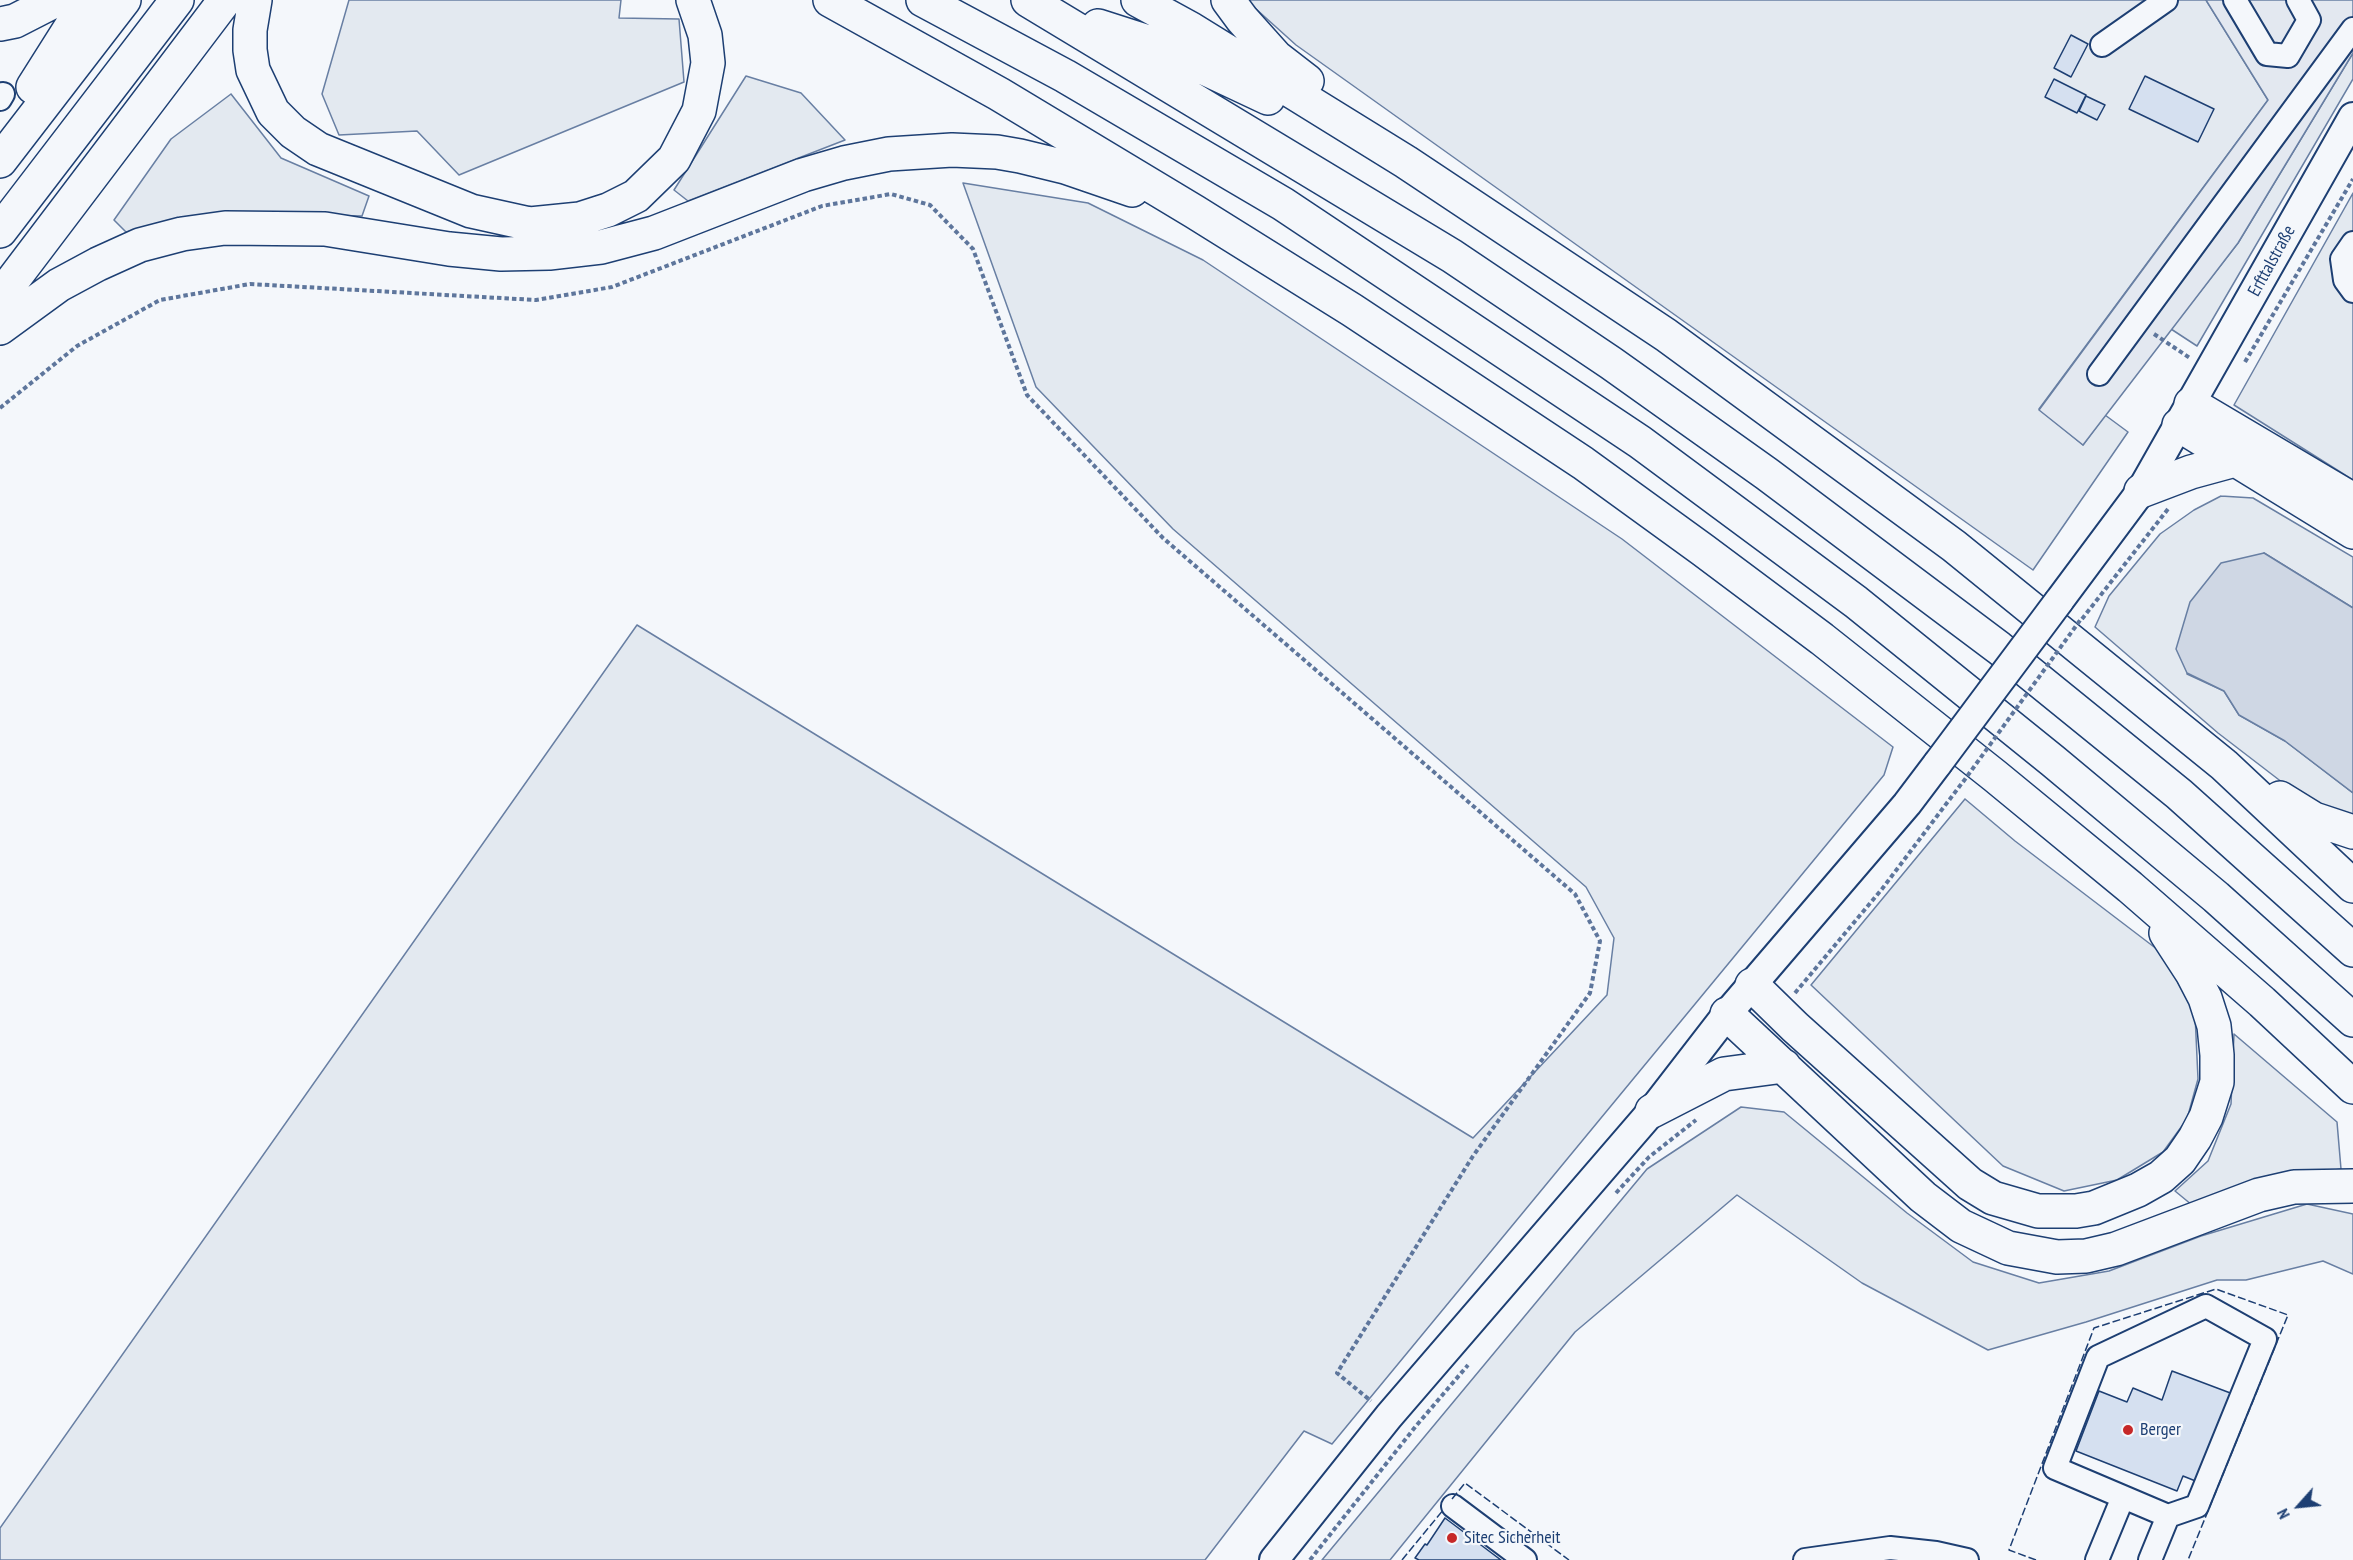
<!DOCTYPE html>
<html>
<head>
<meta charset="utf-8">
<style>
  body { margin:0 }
  #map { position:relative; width:2353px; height:1560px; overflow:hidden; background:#f4f7fb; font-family:"PT Sans Narrow",sans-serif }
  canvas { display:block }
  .north { position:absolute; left:2269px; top:1476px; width:60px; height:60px; -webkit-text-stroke:4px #f4f7fb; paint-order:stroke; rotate:243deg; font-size:16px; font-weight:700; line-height:24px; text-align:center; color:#1d3f73 }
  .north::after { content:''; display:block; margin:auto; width:21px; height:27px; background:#1d3f73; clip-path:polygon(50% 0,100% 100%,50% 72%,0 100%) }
</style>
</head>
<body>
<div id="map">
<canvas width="2353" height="1560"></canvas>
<div class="north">N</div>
</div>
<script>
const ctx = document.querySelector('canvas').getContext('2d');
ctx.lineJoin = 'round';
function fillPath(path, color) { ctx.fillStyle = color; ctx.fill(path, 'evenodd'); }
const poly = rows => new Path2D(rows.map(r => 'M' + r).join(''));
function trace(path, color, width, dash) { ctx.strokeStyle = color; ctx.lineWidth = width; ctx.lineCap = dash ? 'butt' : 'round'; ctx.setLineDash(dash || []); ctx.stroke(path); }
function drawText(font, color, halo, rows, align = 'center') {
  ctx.font = font + ' "PT Sans Narrow",sans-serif'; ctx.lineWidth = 4.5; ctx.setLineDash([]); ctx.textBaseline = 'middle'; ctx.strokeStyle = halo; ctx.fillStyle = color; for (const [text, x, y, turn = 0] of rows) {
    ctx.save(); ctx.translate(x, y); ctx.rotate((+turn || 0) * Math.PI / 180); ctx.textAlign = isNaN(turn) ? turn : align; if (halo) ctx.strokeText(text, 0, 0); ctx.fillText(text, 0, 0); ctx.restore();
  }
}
const green = poly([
  [349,0,621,0,619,18,679,19,684,82,459,175,417,131,339,135,322,94,349,0],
  [1246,0,2206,0,2268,100,2039,409,2083,445,2105,415,2128,432,2033,570,1296,45,1246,0],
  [2353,53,2353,79,2197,346,2171,329,2238,243,2353,53],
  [746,76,801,93,845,140,688,201,674,190,746,76],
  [231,94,281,158,369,196,362,216,220,212,126,232,114,220,171,139,231,94],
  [963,183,1088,203,1203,260,1622,539,1893,747,1884,775,1332,1444,1304,1431,1205,1560,0,1560,0,1528,637,625,1473,1138,1607,995,1614,938,1586,887,1173,529,1036,387,963,183],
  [2353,193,2353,480,2234,405,2353,193],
  [2221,496,2253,498,2353,557,2353,608,2264,553,2187,674,2224,691,2239,715,2285,741,2353,793,2353,819,2347,818,2287,786,2218,733,2095,627,2109,596,2160,534,2194,510,2221,496],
  [1965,799,2015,841,2162,953,2195,1014,2198,1079,2187,1119,2163,1152,2117,1180,2064,1191,2003,1166,1811,985,1965,799],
  [2234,1034,2337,1122,2341,1169,2258,1182,2192,1205,2175,1191,2208,1161,2231,1104,2234,1034],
  [1741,1107,1784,1112,1907,1213,1973,1262,2039,1283,2109,1271,2201,1236,2307,1204,2353,1214,2353,1274,2323,1261,2246,1280,2217,1280,2086,1322,1988,1350,1862,1283,1737,1195,1575,1332,1390,1560,1322,1560,1647,1169,1741,1107]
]);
fillPath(green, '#e3e9f0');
trace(green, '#687fa3', 1.5);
const parking = poly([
  [2206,0,2353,0,2353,53,2238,243,2083,445,2039,410,2268,100,2206,0]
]);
fillPath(parking, '#e3e8f0');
trace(parking, '#687fa3', 1.5);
const water = poly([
  [2264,553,2353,608,2353,793,2285,741,2239,715,2224,691,2187,673,2176,649,2190,602,2221,563,2264,553]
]);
fillPath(water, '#cfd7e4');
trace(water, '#687fa3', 1.5);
const building = poly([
  [2071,35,2088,44,2071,77,2054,68,2071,35],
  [2145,76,2214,109,2198,142,2129,109,2145,76],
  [2054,79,2086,95,2077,113,2045,97,2054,79],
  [2086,96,2105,105,2097,120,2079,111,2086,96],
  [2172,1371,2233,1394,2198,1482,2183,1476,2177,1491,2076,1451,2099,1391,2127,1402,2133,1388,2162,1400,2172,1371],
  [1445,1518,1501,1560,1419,1560,1415,1558,1425,1544,1427,1545,1445,1518]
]);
fillPath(building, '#d5e0f0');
trace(building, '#1d3f73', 1.5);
const minor = poly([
  [2235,0,2267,54,2288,56,2309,20,2298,0],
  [2102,45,2166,0],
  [0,99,3,94],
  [2353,243,2342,259,2345,280,2353,291],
  [2099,374,2353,29],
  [1453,1506,1525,1560],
  [1805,1560,1890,1548,1936,1553,1967,1560],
  [2097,1560,2123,1497],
  [2150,1560,2168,1516,2197,1506,2265,1339,2206,1306,2098,1357,2055,1468,2168,1516]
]);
const major = poly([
  [2059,601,2141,491,2353,117],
  [1274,1560,1389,1416,1652,1111,1727,1014,1907,804,1938,763]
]);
const highway = poly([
  [255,0,250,30,250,50,253,70,273,112,293,132,318,149,471,211,530,224,580,219,608,210,636,196,674,159,699,111,708,63,705,35,693,0],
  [830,0,999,94,1195,212,1352,310,1583,463,1703,550,1822,639,1995,776,2130,887,2262,1002,2353,1087],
  [923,0,1065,76,1283,204,1640,442,1856,602,2053,761,2216,897,2353,1020],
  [1028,0,1452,256,1611,363,1767,474,1999,648,2179,794,2353,950],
  [1138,0,1191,29,1406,162,1666,335,1954,546,2224,765,2353,886],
  [1228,0,1242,19,1276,57,1307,81],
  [0,24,15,21,56,0],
  [1098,26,1151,43,1268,98],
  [33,87,88,0],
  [0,161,124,0],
  [0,231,177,0],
  [0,297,225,0],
  [0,328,59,285,98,264,140,245,182,234,225,228,325,229,449,249,501,254,549,253,601,247,654,233,803,175,844,163,889,154,952,150,997,152,1020,156,1065,167,1132,190],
  [2191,404,2353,500],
  [2179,425,2353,532],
  [2141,491,2191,472,2235,460],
  [2280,798,2314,819,2353,832],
  [1752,985,1795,1027,1970,1184,1993,1198,2038,1211,2076,1211,2094,1208,2138,1190,2161,1177,2180,1160,2195,1138,2206,1117,2217,1082,2217,1055,2214,1026,2205,998,2192,973,2166,933],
  [1727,1014,1923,1197,1961,1226,2008,1248,2057,1257,2086,1256,2116,1249,2259,1195,2294,1187,2353,1186],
  [1652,1111,1724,1074,1784,1066]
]);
trace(minor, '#1d3f73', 26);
trace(major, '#1d3f73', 32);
trace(highway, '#1d3f73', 36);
trace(poly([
  [2154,334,2190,358],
  [2245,362,2353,179],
  [0,408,77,346,160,300,250,284,536,300,612,287,822,206,891,194,930,205,973,249,1027,395,1163,538,1575,894,1600,941,1590,993,1473,1156,1337,1373,1371,1401],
  [2082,619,2168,509],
  [1795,993,1882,889,1962,783],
  [1616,1193,1649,1157,1696,1120],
  [1310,1560,1416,1426,1468,1365]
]), '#5e769c', 4, [4.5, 3]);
trace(minor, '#f4f7fb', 22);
trace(major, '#f4f7fb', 28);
trace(highway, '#f4f7fb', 33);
const majorBridge = poly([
  [1938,763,2059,601]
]);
trace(majorBridge, '#1d3f73', 32, []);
trace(poly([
  [1963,782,2081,619]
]), '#5e769c', 4, [4.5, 3]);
trace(majorBridge, '#f4f7fb', 28);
trace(poly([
  [1452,1499,1465,1483,1569,1560],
  [1402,1560,1444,1509],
  [2036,1560,2009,1550,2094,1328,2216,1289,2288,1315,2188,1560]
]), '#1d3f73', 1.5, [8, 3]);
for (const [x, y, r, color] of [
  [2128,1430,6,"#c62828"],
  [1452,1538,6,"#c62828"]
]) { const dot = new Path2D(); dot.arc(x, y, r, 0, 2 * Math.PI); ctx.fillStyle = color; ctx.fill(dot); trace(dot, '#f4f7fb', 2); }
drawText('18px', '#1d3f73', '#f4f7fb', [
  ["Erfttalstraße",2272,261,-61]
]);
drawText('18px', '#1d3f73', '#f4f7fb', [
  ["Berger",2140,1430],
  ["Sitec Sicherheit",1464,1538]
], 'left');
</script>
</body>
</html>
